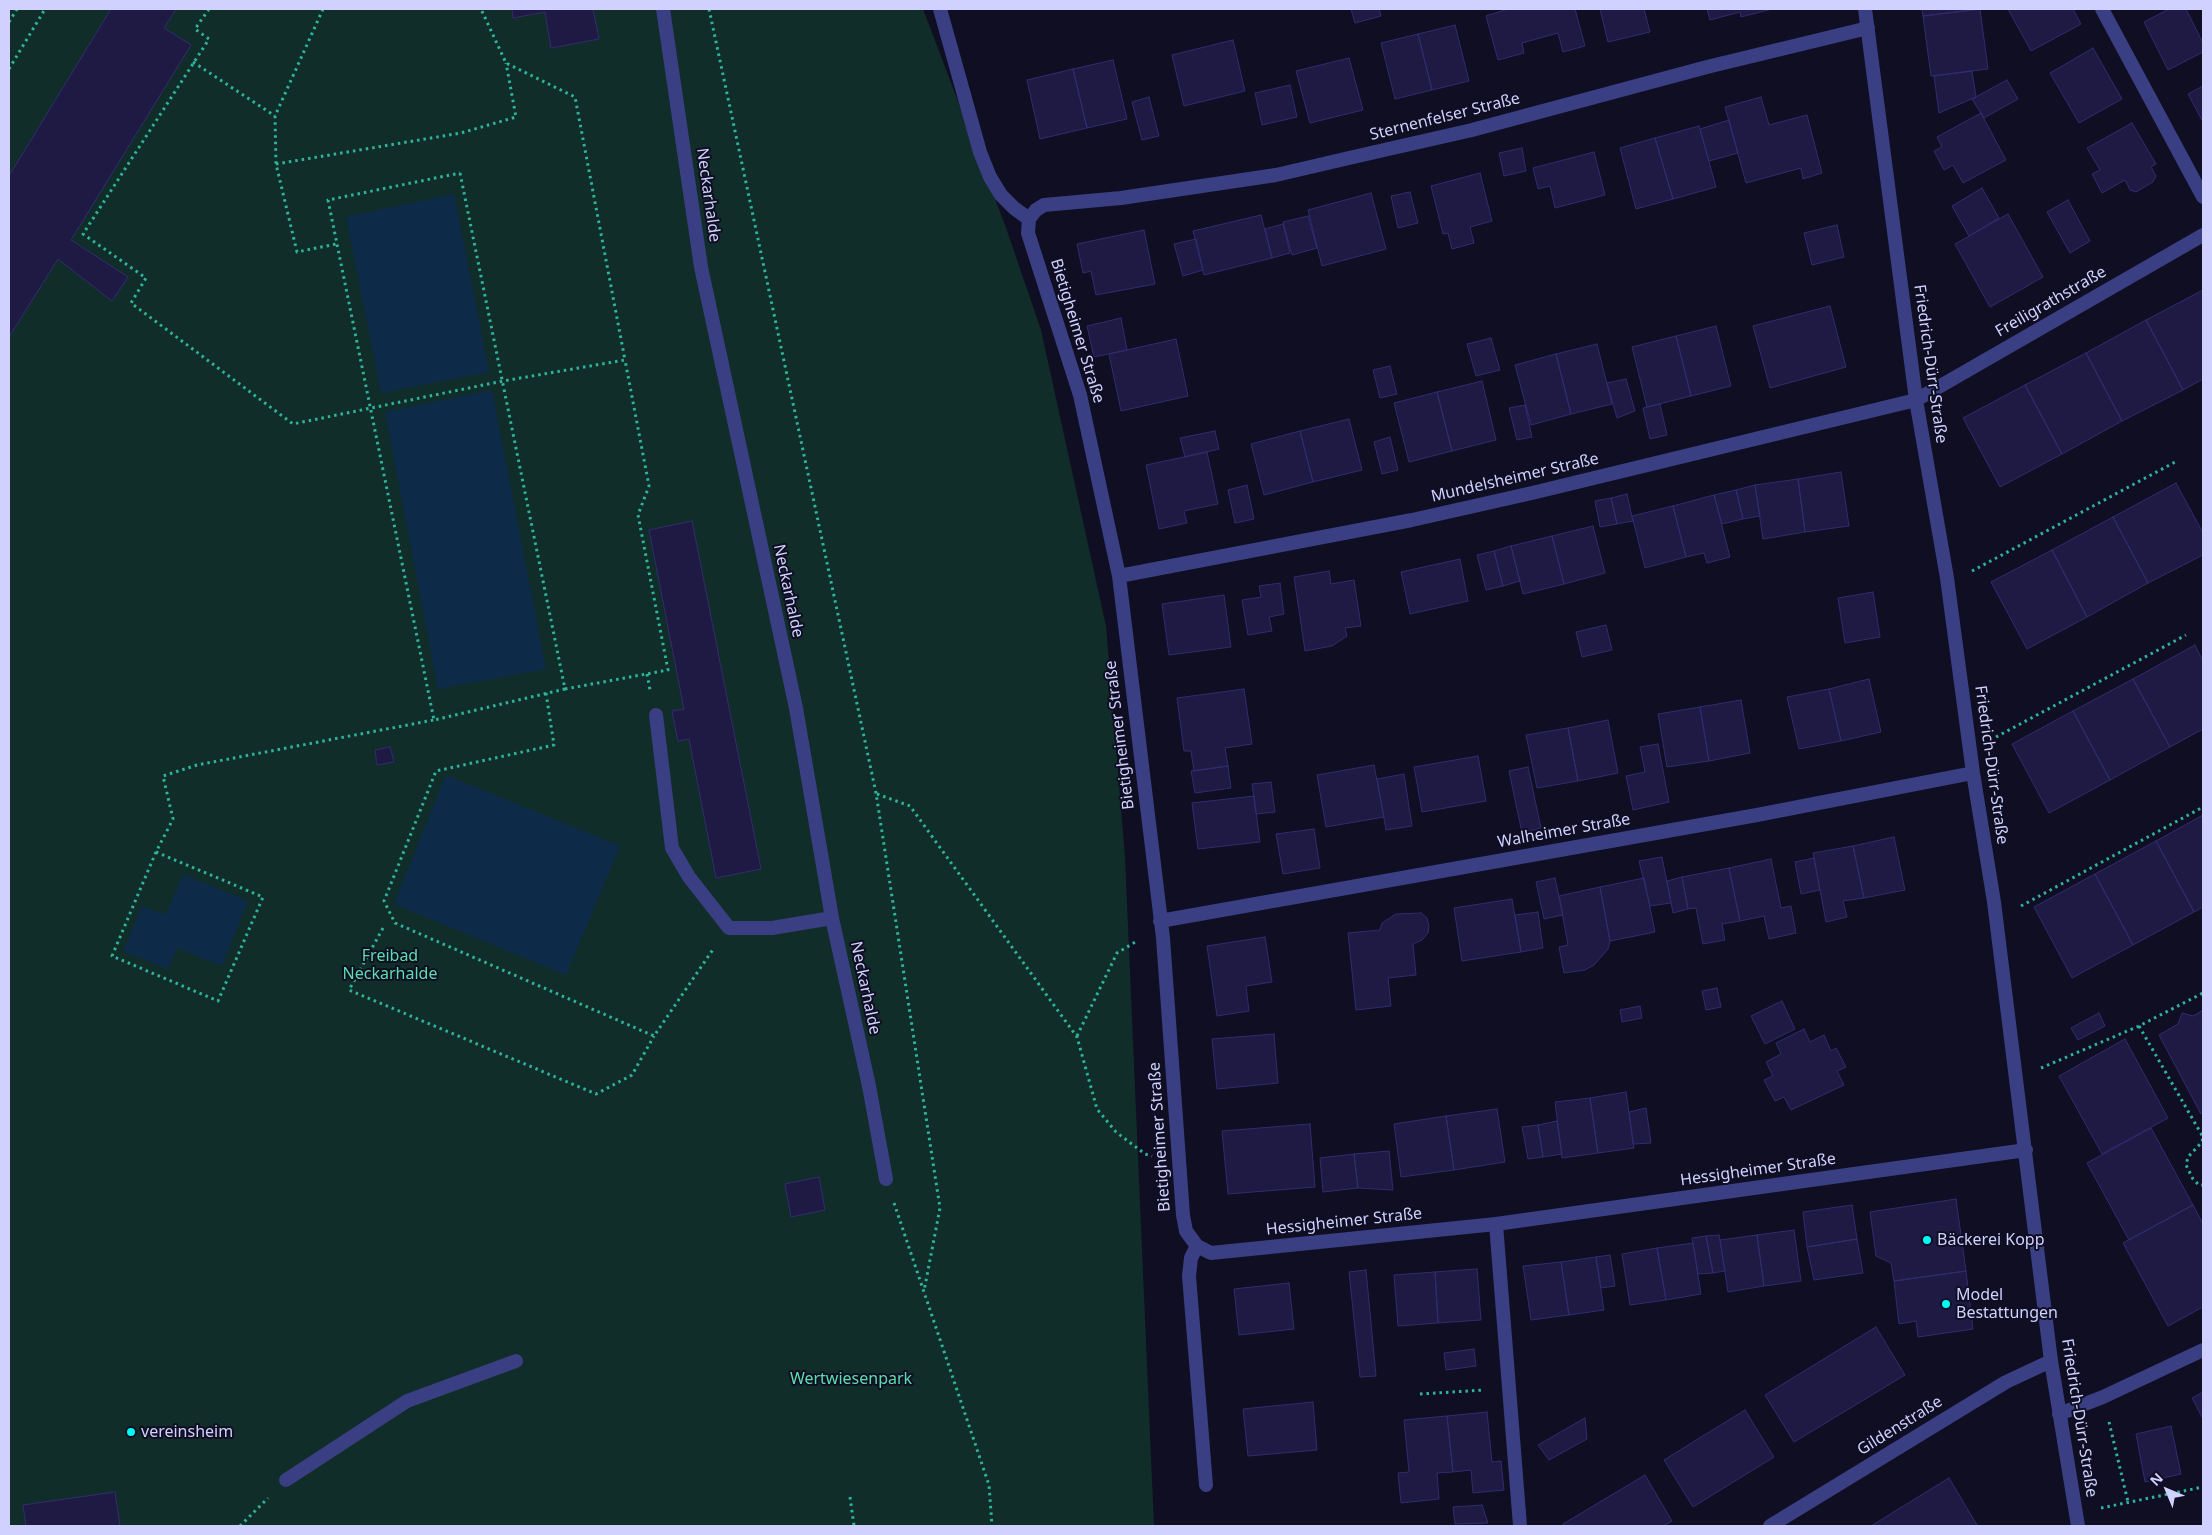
<!DOCTYPE html>
<html>
<head>
<meta charset="utf-8">
<style>
  body { margin:0 }
  #map { position:relative; width:2212px; height:1535px; overflow:hidden; background:#0f0e23; font-family:"Noto Sans",sans-serif }
  canvas { display:block }
  .frame { position:absolute; inset:0; border:10px solid #d0d1ff; pointer-events:none }
  .north { position:absolute; left:2142px; top:1465px; width:50px; height:50px; -webkit-text-stroke:4px #0f0e23; paint-order:stroke; rotate:315deg; font-size:14px; font-weight:700; line-height:20px; text-align:center; color:#d0d1ff }
  .north::after { content:''; display:block; margin:auto; width:18px; height:22px; background:#d0d1ff; clip-path:polygon(50% 0,100% 100%,50% 72%,0 100%) }
</style>
</head>
<body>
<div id="map">
<canvas width="2212" height="1535"></canvas>
<div class="frame"></div>
<div class="north">N</div>
</div>
<script>
const ctx = document.querySelector('canvas').getContext('2d');
ctx.lineJoin = 'round';
function fillPath(path, color) { ctx.fillStyle = color; ctx.fill(path, 'evenodd'); }
const poly = rows => new Path2D(rows.map(r => 'M' + r).join(''));
function trace(path, color, width, dash) { ctx.strokeStyle = color; ctx.lineWidth = width; ctx.lineCap = dash ? 'butt' : 'round'; ctx.setLineDash(dash || []); ctx.stroke(path); }
function drawText(font, color, halo, rows, align = 'center') {
  ctx.font = font + ' "Noto Sans",sans-serif'; ctx.lineWidth = 4; ctx.setLineDash([]); ctx.textBaseline = 'middle'; ctx.strokeStyle = halo; ctx.fillStyle = color; for (const [text, x, y, turn = 0] of rows) {
    ctx.save(); ctx.translate(x, y); ctx.rotate((+turn || 0) * Math.PI / 180); ctx.textAlign = isNaN(turn) ? turn : align; if (halo) ctx.strokeText(text, 0, 0); ctx.fillText(text, 0, 0); ctx.restore();
  }
}
fillPath(poly([
  [9,9,923,9,1005,225,1041,330,1106,626,1125,857,1154,1526,9,1526]
]), '#112d29');
fillPath(poly([
  [454,194,489,372,381,393,346,217],
  [492,390,546,669,438,689,385,412],
  [446,775,620,846,566,975,394,904],
  [183,874,248,901,222,966,177,948,168,969,123,951,142,906,166,915]
]), '#0d2b48');
const building = poly([
  [111,9,176,9,164,28,191,45,71,240,128,277,112,301,58,259,9,337,9,176,111,9],
  [512,9,593,9,599,39,551,48,545,12,513,18,512,9],
  [1351,9,1379,9,1381,16,1355,23,1351,9],
  [1508,9,1575,9,1585,46,1563,52,1558,33,1522,43,1524,53,1498,60,1486,16,1508,9],
  [1600,9,1644,9,1650,32,1608,42,1600,9],
  [1707,9,1772,9,1741,17,1740,12,1710,20,1707,9],
  [1922,9,1980,9,1923,16,1922,9],
  [1980,9,1988,69,1931,76,1923,16,1980,9],
  [2008,9,2073,9,2081,24,2031,51,2008,9],
  [2169,9,2186,9,2203,43,2203,52,2168,70,2144,22,2169,9],
  [1455,25,1469,81,1432,90,1418,34,1455,25],
  [1418,34,1432,90,1395,99,1381,43,1418,34],
  [1233,40,1245,91,1184,106,1172,55,1233,40],
  [2093,48,2122,99,2079,123,2050,73,2093,48],
  [1349,58,1363,110,1310,123,1296,71,1349,58],
  [1113,60,1127,119,1087,128,1073,69,1113,60],
  [1073,69,1087,128,1040,139,1027,80,1073,69],
  [1972,71,1976,97,1939,113,1934,76,1972,71],
  [2007,80,2018,99,1984,118,1972,99,2007,80],
  [1290,85,1297,117,1262,125,1255,93,1290,85],
  [2203,86,2203,122,2188,94,2203,86],
  [1149,97,1159,136,1142,140,1132,102,1149,97],
  [1761,97,1769,125,1807,115,1822,173,1803,179,1801,168,1746,183,1725,107,1761,97],
  [1981,113,2006,160,1963,183,1953,165,1944,170,1934,151,1942,147,1937,137,1981,113],
  [1729,120,1738,153,1709,161,1700,129,1729,120],
  [2132,123,2156,164,2151,167,2156,176,2153,182,2136,192,2130,190,2125,180,2102,193,2092,174,2100,170,2087,148,2132,123],
  [1699,126,1716,187,1673,199,1655,138,1699,126],
  [1655,138,1673,199,1636,209,1620,148,1655,138],
  [1522,148,1526,171,1504,176,1499,153,1522,148],
  [1594,152,1605,195,1555,208,1550,186,1538,189,1533,168,1594,152],
  [1480,173,1492,221,1470,227,1474,243,1452,249,1448,233,1443,234,1431,186,1480,173],
  [1982,188,1999,218,1969,236,1952,206,1982,188],
  [1410,192,1418,223,1398,228,1391,196,1410,192],
  [1371,193,1386,249,1322,266,1308,210,1371,193],
  [2068,200,2090,241,2070,253,2047,212,2068,200],
  [2008,214,2043,277,1990,307,1955,244,2008,214],
  [1261,215,1272,258,1204,275,1193,231,1261,215],
  [1308,216,1317,248,1292,255,1283,222,1308,216],
  [1283,224,1290,253,1272,258,1265,229,1283,224],
  [1837,225,1844,257,1812,265,1804,233,1837,225],
  [1144,230,1155,284,1096,295,1091,271,1083,273,1077,244,1144,230],
  [1196,239,1203,270,1183,276,1174,244,1196,239],
  [2203,290,2203,379,2183,390,2146,320,2203,290],
  [1830,306,1846,367,1770,388,1753,326,1830,306],
  [1121,318,1127,350,1094,357,1087,326,1121,318],
  [2146,320,2183,390,2122,421,2086,353,2146,320],
  [1716,326,1731,386,1691,396,1676,336,1716,326],
  [1676,336,1691,396,1647,407,1632,347,1676,336],
  [1491,338,1500,370,1476,376,1467,344,1491,338],
  [1176,339,1188,396,1121,411,1109,354,1176,339],
  [1597,344,1612,404,1571,414,1556,354,1597,344],
  [2086,353,2122,421,2062,454,2025,385,2086,353],
  [1556,354,1571,414,1531,425,1515,365,1556,354],
  [1390,366,1397,394,1380,398,1373,370,1390,366],
  [1626,379,1635,411,1617,418,1607,383,1626,379],
  [1482,381,1496,440,1452,451,1437,392,1482,381],
  [2025,385,2062,454,2000,487,1963,418,2025,385],
  [1437,392,1452,451,1409,462,1394,403,1437,392],
  [1660,404,1667,435,1650,439,1643,408,1660,404],
  [1525,405,1532,437,1517,440,1509,408,1525,405],
  [1349,419,1362,470,1313,482,1300,431,1349,419],
  [1215,431,1219,449,1185,457,1180,438,1215,431],
  [1300,431,1313,482,1264,495,1251,444,1300,431],
  [1390,437,1398,470,1382,474,1374,442,1390,437],
  [1207,452,1218,504,1184,511,1187,523,1159,529,1146,465,1207,452],
  [1841,472,1849,526,1805,532,1798,479,1841,472],
  [1798,479,1805,532,1763,539,1755,485,1798,479],
  [2176,483,2203,533,2203,555,2148,583,2113,517,2176,483],
  [1247,485,1254,519,1235,523,1228,490,1247,485],
  [1755,485,1760,516,1743,519,1736,490,1755,485],
  [1736,490,1743,519,1722,524,1714,495,1736,490],
  [1627,494,1633,521,1617,524,1611,498,1627,494],
  [1714,495,1730,557,1707,563,1704,553,1686,557,1673,506,1714,495],
  [1611,498,1617,524,1600,527,1595,501,1611,498],
  [1673,506,1686,557,1645,568,1632,516,1673,506],
  [2113,517,2148,583,2087,617,2052,550,2113,517],
  [692,521,761,869,716,878,689,739,678,741,672,711,684,709,649,530,692,521],
  [1593,526,1605,573,1564,584,1552,536,1593,526],
  [1552,536,1564,584,1523,594,1511,546,1552,536],
  [1511,546,1520,581,1503,586,1494,551,1511,546],
  [2052,550,2087,617,2027,649,1991,582,2052,550],
  [1494,551,1503,586,1486,590,1477,555,1494,551],
  [1460,559,1468,601,1410,614,1401,572,1460,559],
  [1329,571,1331,584,1354,580,1361,626,1345,628,1347,636,1332,646,1305,651,1294,577,1329,571],
  [1280,583,1284,614,1269,617,1272,631,1248,635,1242,600,1261,597,1259,586,1280,583],
  [1873,592,1880,637,1845,643,1838,598,1873,592],
  [1224,595,1231,647,1169,655,1162,604,1224,595],
  [1606,625,1612,650,1582,657,1576,632,1606,625],
  [2195,645,2203,661,2203,729,2170,747,2133,679,2195,645],
  [1869,679,1881,732,1841,741,1829,689,1869,679],
  [2133,679,2170,747,2110,780,2073,711,2133,679],
  [1244,689,1252,744,1225,748,1228,766,1194,771,1191,751,1184,751,1177,698,1244,689],
  [1829,689,1841,741,1799,749,1787,697,1829,689],
  [1741,700,1750,753,1709,761,1700,707,1741,700],
  [1700,707,1709,761,1667,767,1658,714,1700,707],
  [2073,711,2110,780,2049,813,2012,744,2073,711],
  [1608,720,1618,773,1578,781,1568,728,1608,720],
  [1568,728,1578,781,1537,788,1526,735,1568,728],
  [1658,744,1669,802,1633,810,1626,776,1645,772,1640,747,1658,744],
  [390,747,394,762,377,765,375,750,390,747],
  [1478,756,1486,801,1422,812,1414,767,1478,756],
  [1374,765,1384,817,1326,827,1317,775,1374,765],
  [1228,766,1231,788,1195,793,1191,771,1228,766],
  [1528,767,1541,828,1522,833,1509,771,1528,767],
  [1404,774,1412,826,1386,830,1377,779,1404,774],
  [1271,782,1275,812,1256,814,1252,784,1271,782],
  [1254,796,1260,842,1198,849,1192,803,1254,796],
  [2203,815,2203,907,2194,912,2156,841,2203,815],
  [1314,829,1320,868,1283,874,1276,834,1314,829],
  [1894,837,1905,890,1864,898,1853,846,1894,837],
  [2156,841,2194,912,2133,945,2095,874,2156,841],
  [1853,846,1864,898,1843,901,1847,917,1826,922,1813,853,1853,846],
  [1662,857,1671,903,1650,906,1639,861,1662,857],
  [1814,858,1820,890,1801,894,1795,862,1814,858],
  [1771,859,1781,908,1791,906,1796,933,1769,939,1764,916,1740,921,1729,868,1771,859],
  [1729,868,1740,921,1722,924,1725,940,1703,944,1696,908,1688,909,1682,877,1729,868],
  [2095,874,2133,945,2072,978,2034,907,2095,874],
  [1682,877,1688,909,1673,913,1667,881,1682,877],
  [1555,878,1563,915,1544,919,1536,882,1555,878],
  [1644,878,1655,932,1610,941,1600,887,1644,878],
  [1600,887,1610,941,1608,949,1594,965,1585,970,1564,973,1559,947,1568,945,1559,896,1600,887],
  [1512,899,1521,952,1462,961,1454,908,1512,899],
  [1538,912,1543,948,1521,952,1515,915,1538,912],
  [1421,913,1427,918,1429,926,1428,933,1422,940,1413,944,1416,975,1388,978,1391,1006,1356,1010,1348,933,1380,930,1382,923,1396,914,1421,913],
  [1265,937,1272,982,1246,986,1249,1011,1217,1016,1207,946,1265,937],
  [1717,988,1721,1007,1706,1010,1702,991,1717,988],
  [1782,1001,1795,1029,1765,1044,1751,1016,1782,1001],
  [1640,1006,1642,1018,1622,1022,1620,1010,1640,1006],
  [2203,1010,2203,1113,2201,1114,2159,1035,2178,1024,2182,1013,2193,1016,2203,1010],
  [2099,1013,2105,1026,2078,1040,2071,1028,2099,1013],
  [1804,1029,1810,1042,1824,1035,1831,1051,1836,1048,1846,1067,1837,1071,1844,1085,1791,1110,1784,1097,1775,1101,1764,1080,1773,1076,1766,1062,1781,1054,1776,1043,1804,1029],
  [1274,1034,1278,1083,1217,1089,1212,1039,1274,1034],
  [2125,1039,2168,1118,2102,1154,2059,1076,2125,1039],
  [1626,1092,1634,1148,1598,1153,1590,1098,1626,1092],
  [1590,1098,1598,1153,1562,1158,1555,1102,1590,1098],
  [1646,1108,1651,1143,1633,1144,1629,1112,1646,1108],
  [1497,1109,1505,1162,1454,1170,1446,1116,1497,1109],
  [1446,1116,1454,1170,1401,1177,1394,1124,1446,1116],
  [1557,1121,1562,1154,1543,1157,1538,1125,1557,1121],
  [1310,1124,1315,1187,1228,1194,1222,1131,1310,1124],
  [1538,1125,1543,1157,1528,1159,1522,1127,1538,1125],
  [2151,1128,2193,1205,2129,1240,2087,1163,2151,1128],
  [1389,1151,1393,1190,1358,1188,1354,1154,1389,1151],
  [1354,1154,1358,1188,1323,1192,1320,1158,1354,1154],
  [819,1177,825,1210,791,1217,785,1184,819,1177],
  [1956,1199,1966,1271,1894,1281,1891,1263,1876,1256,1870,1212,1956,1199],
  [1852,1205,1857,1239,1807,1247,1803,1212,1852,1205],
  [2193,1205,2203,1224,2203,1307,2168,1326,2123,1243,2193,1205],
  [1794,1230,1801,1281,1764,1286,1757,1235,1794,1230],
  [1719,1235,1725,1271,1713,1273,1706,1236,1719,1235],
  [1757,1235,1764,1286,1728,1292,1720,1240,1757,1235],
  [1706,1236,1713,1273,1698,1274,1692,1238,1706,1236],
  [1857,1239,1863,1273,1814,1280,1807,1247,1857,1239],
  [1693,1243,1701,1294,1666,1300,1657,1248,1693,1243],
  [1657,1248,1666,1300,1630,1305,1622,1254,1657,1248],
  [1610,1255,1615,1286,1601,1288,1596,1257,1610,1255],
  [1596,1257,1604,1310,1569,1315,1561,1262,1596,1257],
  [1561,1262,1569,1315,1531,1320,1523,1266,1561,1262],
  [1477,1269,1481,1320,1438,1323,1435,1272,1477,1269],
  [1366,1270,1376,1376,1360,1377,1349,1272,1366,1270],
  [1966,1271,1973,1329,1918,1337,1916,1321,1899,1324,1894,1281,1966,1271],
  [1435,1272,1438,1323,1398,1326,1394,1275,1435,1272],
  [1289,1283,1294,1329,1239,1335,1234,1289,1289,1283],
  [1876,1327,1905,1375,1794,1442,1765,1395,1876,1327],
  [1474,1349,1476,1366,1446,1370,1444,1353,1474,1349],
  [2203,1392,2203,1419,2192,1398,2203,1392],
  [1313,1402,1317,1450,1248,1456,1243,1409,1313,1402],
  [1745,1410,1774,1457,1693,1507,1664,1460,1745,1410],
  [1487,1412,1492,1462,1501,1461,1504,1490,1473,1493,1471,1470,1453,1472,1447,1416,1487,1412],
  [1447,1416,1453,1472,1437,1473,1439,1499,1401,1503,1398,1473,1409,1472,1404,1420,1447,1416],
  [1585,1418,1587,1439,1549,1460,1538,1445,1585,1418],
  [2171,1426,2181,1474,2145,1482,2136,1434,2171,1426],
  [1645,1475,1672,1521,1663,1526,1564,1526,1563,1524,1645,1475],
  [1949,1478,1977,1525,1974,1526,1871,1526,1949,1478],
  [115,1492,120,1526,26,1526,23,1505,115,1492],
  [1482,1505,1488,1523,1455,1524,1453,1507,1482,1505]
]);
fillPath(building, '#1e1a44');
trace(building, '#312c70', 1);
trace(poly([
  [209,9,195,29,209,39,83,234,146,278,131,303,293,424,503,381,625,360,575,97,506,63,481,9],
  [323,9,275,116,276,164,297,252,336,244],
  [709,9,876,793,940,1208,924,1291],
  [9,22,17,9],
  [193,62,275,116],
  [9,69,45,9],
  [276,164,461,133,516,117,506,63],
  [460,173,565,689,434,720,328,200,460,173],
  [1972,571,2177,461],
  [647,674,650,690],
  [565,689,668,670,638,515,649,486,625,360],
  [546,693,554,745,436,771,384,901,395,923,654,1036,714,948],
  [1996,737,2186,635],
  [877,794,910,806,1077,1037,1097,1109,1116,1132,1145,1154,1152,1156],
  [156,852,263,897,218,1001,112,956,156,852,173,819,163,776,197,765,434,720],
  [2021,906,2203,807],
  [383,928,349,990,596,1094,632,1075,654,1036],
  [2139,1026,2203,1137,2202,1142,2188,1157,2186,1165,2193,1179,2199,1185,2203,1185],
  [1077,1036,1117,953,1137,941],
  [2041,1068,2139,1026,2203,993],
  [894,1203,989,1485,992,1526],
  [1420,1394,1484,1390],
  [2109,1422,2128,1502],
  [850,1497,854,1526],
  [2101,1508,2203,1487],
  [240,1526,268,1498]
]), '#2fb49c', 3, [2.5, 4]);
trace(poly([
  [940,9,980,152,990,177,1001,195,1014,208,1029,219],
  [656,715,672,848,689,877,729,928,772,928,832,918],
  [1496,1224,1520,1526],
  [286,1480,407,1401,516,1361]
]), '#393f82', 14);
trace(poly([
  [663,9,701,267,796,708,832,918,869,1086,886,1179],
  [1865,9,1916,400,1947,578,1973,773,1994,902,2051,1361,2078,1526],
  [2102,9,2203,197],
  [1119,576,1412,520,1532,493,1916,400,2203,235],
  [1160,921,1757,815,1973,773],
  [1197,1246,1211,1253,1496,1224,2026,1150],
  [2059,1414,2103,1397,2203,1350],
  [1206,1485,1189,1276,1191,1258,1197,1246,1186,1231,1183,1215,1163,938,1119,576,1080,395,1028,233,1029,219,1036,210,1044,205,1121,198,1276,175,1349,158,1472,130,1707,67,1868,28],
  [1770,1526,2006,1382,2051,1361]
]), '#393f82', 14);
for (const [x, y, r, color] of [
  [1927,1240,5,"#02faf4"],
  [1946,1304,5,"#02faf4"],
  [131,1432,5,"#02faf4"]
]) { const dot = new Path2D(); dot.arc(x, y, r, 0, 2 * Math.PI); ctx.fillStyle = color; ctx.fill(dot); trace(dot, '#0f0e23', 2); }
drawText('16px', '#d0d1ff', '#0f0e23', [
  ["Sternenfelser Straße",1445,117,-14],
  ["Neckarhalde",708,195,82],
  ["Freiligrathstraße",2051,302,-30],
  ["Bietigheimer Straße",1077,331,73],
  ["Friedrich-Dürr-Straße",1930,364,82],
  ["Mundelsheimer Straße",1515,478,-13],
  ["Neckarhalde",788,591,78],
  ["Bietigheimer Straße",1120,735,-97],
  ["Friedrich-Dürr-Straße",1991,765,82],
  ["Walheimer Straße",1564,831,-10],
  ["Neckarhalde",865,988,78],
  ["Bietigheimer Straße",1160,1137,-94],
  ["Hessigheimer Straße",1758,1170,-8],
  ["Hessigheimer Straße",1344,1222,-6],
  ["Friedrich-Dürr-Straße",2079,1418,81],
  ["Gildenstraße",1900,1426,-32]
]);
drawText('16px', '#5cdfae', '#0f0e23', [
  ["Freibad",390,956],
  ["Neckarhalde",390,974],
  ["Wertwiesenpark",851,1379]
]);
drawText('16px', '#d0d1ff', '#0f0e23', [
  ["Bäckerei Kopp",1937,1240],
  ["Model",1956,1295],
  ["Bestattungen",1956,1313],
  ["vereinsheim",141,1432]
], 'left');
</script>
</body>
</html>
